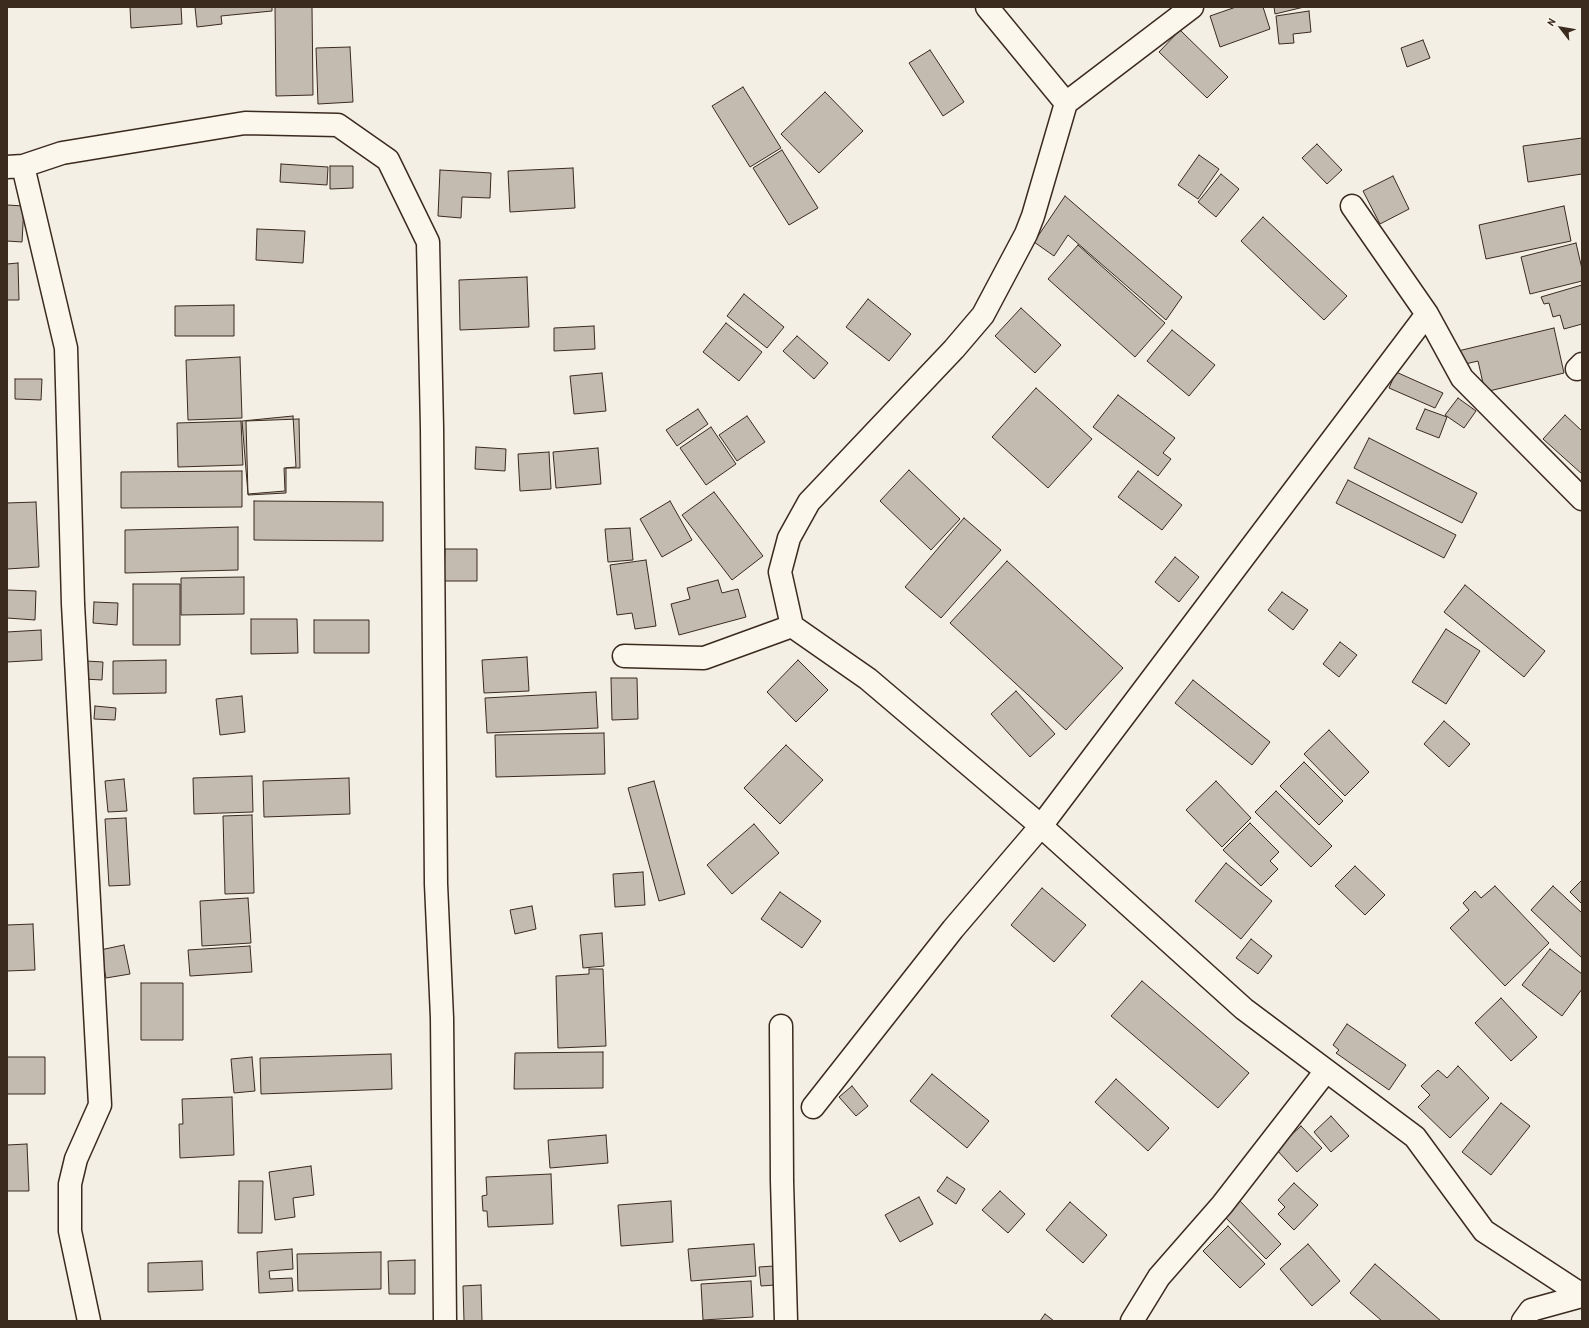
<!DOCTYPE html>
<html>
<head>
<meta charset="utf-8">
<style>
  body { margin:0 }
  #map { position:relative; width:1589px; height:1328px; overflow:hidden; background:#f3efe4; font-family:"Patrick Hand",sans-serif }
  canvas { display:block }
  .frame { position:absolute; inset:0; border:8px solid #3b2a1e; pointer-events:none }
  .north { position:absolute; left:1541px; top:8px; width:40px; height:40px; -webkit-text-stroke:3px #fbf7ec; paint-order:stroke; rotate:301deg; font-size:11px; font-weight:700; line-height:16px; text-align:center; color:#3b2a1e }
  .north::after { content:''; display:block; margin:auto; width:14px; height:18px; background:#3b2a1e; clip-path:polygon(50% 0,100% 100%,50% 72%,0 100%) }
</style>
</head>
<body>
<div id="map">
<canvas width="1589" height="1328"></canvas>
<div class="frame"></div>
<div class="north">N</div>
</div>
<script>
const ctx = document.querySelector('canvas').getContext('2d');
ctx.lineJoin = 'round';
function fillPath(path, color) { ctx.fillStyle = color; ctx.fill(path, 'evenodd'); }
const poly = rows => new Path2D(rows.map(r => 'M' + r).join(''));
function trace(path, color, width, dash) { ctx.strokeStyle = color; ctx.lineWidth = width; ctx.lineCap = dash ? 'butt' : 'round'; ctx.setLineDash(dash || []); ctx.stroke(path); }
const building = poly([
  [130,7,181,7,182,24,131,28,130,7],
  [195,7,272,7,272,11,221,16,222,24,197,27,195,7],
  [275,7,312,7,313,95,276,96,275,7],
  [1236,7,1263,7,1270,29,1220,47,1210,16,1236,7],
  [1274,7,1304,7,1275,14,1274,7],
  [1309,11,1311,32,1293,34,1294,43,1279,44,1276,16,1309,11],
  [1180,30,1228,77,1207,98,1159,52,1180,30],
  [1423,40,1430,58,1407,67,1401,48,1423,40],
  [350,47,353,102,318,104,316,48,350,47],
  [930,50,964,102,943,116,909,63,930,50],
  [743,87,781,148,750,167,712,106,743,87],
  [825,92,863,131,819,173,781,134,825,92],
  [1582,138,1582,174,1528,182,1523,146,1582,138],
  [1317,144,1342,170,1327,184,1302,158,1317,144],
  [782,150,818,208,789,225,753,168,782,150],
  [1199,155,1219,169,1198,199,1178,185,1199,155],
  [281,164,328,167,327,185,280,182,281,164],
  [330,166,353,166,353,188,330,189,330,166],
  [573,168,575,208,510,212,508,171,573,168],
  [440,170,491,173,490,198,462,197,461,218,438,216,440,170],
  [1221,174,1239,189,1216,217,1198,202,1221,174],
  [1393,176,1409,209,1380,224,1363,191,1393,176],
  [1065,196,1182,297,1166,320,1068,235,1054,256,1034,242,1065,196],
  [7,205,24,206,22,242,7,241,7,205],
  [1564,206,1571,241,1486,259,1479,225,1564,206],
  [1263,217,1347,296,1324,320,1241,241,1263,217],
  [257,229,305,231,303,263,256,260,257,229],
  [1576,243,1582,269,1582,281,1530,294,1521,257,1576,243],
  [1078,245,1165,323,1135,357,1048,279,1078,245],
  [18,263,19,300,7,300,7,264,18,263],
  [527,277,529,327,460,330,459,280,527,277],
  [1582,285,1582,324,1564,329,1560,315,1553,317,1549,303,1544,304,1541,297,1582,285],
  [744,294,784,327,767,348,727,316,744,294],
  [868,299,911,334,889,361,846,327,868,299],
  [234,305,234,336,175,336,175,306,234,305],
  [1021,308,1061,345,1035,373,995,336,1021,308],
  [726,323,762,352,739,381,703,352,726,323],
  [594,326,595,349,554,351,554,328,594,326],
  [1554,328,1564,373,1485,392,1478,361,1461,365,1458,351,1554,328],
  [1172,330,1215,365,1189,396,1147,361,1172,330],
  [797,336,828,363,814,379,783,351,797,336],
  [240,357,242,418,188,420,186,360,240,357],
  [1396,372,1443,393,1435,408,1389,388,1396,372],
  [602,373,606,411,574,414,570,376,602,373],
  [15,379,42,379,41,400,15,399,15,379],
  [1036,388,1092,439,1048,488,992,437,1036,388],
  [1118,395,1175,438,1163,453,1171,459,1158,476,1093,427,1118,395],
  [1458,398,1476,411,1464,428,1445,415,1458,398],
  [698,409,708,424,677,446,666,430,698,409],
  [1425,409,1447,417,1439,438,1416,429,1425,409],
  [1565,415,1582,431,1582,474,1543,439,1565,415],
  [293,416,296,467,284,468,285,491,248,494,242,421,293,416],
  [747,416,765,442,737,461,719,435,747,416],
  [299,419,300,468,286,468,286,493,248,495,246,421,299,419],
  [241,421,243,465,178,467,177,423,241,421],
  [711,427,736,464,706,485,680,448,711,427],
  [1369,438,1477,493,1462,523,1354,468,1369,438],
  [476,447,506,449,505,471,475,469,476,447],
  [598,448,601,484,556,488,553,452,598,448],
  [549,452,551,489,520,491,518,454,549,452],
  [909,470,960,519,931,550,880,501,909,470],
  [242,471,242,507,121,508,121,472,242,471],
  [1138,471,1182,505,1162,530,1118,497,1138,471],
  [1348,480,1456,535,1444,558,1336,503,1348,480],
  [714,492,763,556,732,580,682,515,714,492],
  [254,501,383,502,383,541,254,540,254,501],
  [670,501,692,540,662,557,640,519,670,501],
  [36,502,39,567,7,569,7,503,36,502],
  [964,518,1001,550,941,618,905,587,964,518],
  [238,527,238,570,125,573,125,530,238,527],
  [630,528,633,560,608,562,605,529,630,528],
  [445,549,477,549,477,581,444,581,445,549],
  [1175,557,1199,577,1179,602,1155,582,1175,557],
  [646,560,656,626,635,629,632,613,617,615,610,565,646,560],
  [1007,561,1123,668,1066,730,950,623,1007,561],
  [244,577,244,614,181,615,181,578,244,577],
  [718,580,722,593,738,589,746,617,679,635,671,604,690,599,687,588,718,580],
  [133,584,180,584,180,645,133,645,133,584],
  [1465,585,1545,651,1524,677,1444,612,1465,585],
  [7,590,36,591,35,620,7,618,7,590],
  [1282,592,1308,610,1293,630,1268,610,1282,592],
  [94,602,118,603,117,625,93,623,94,602],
  [251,619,297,619,298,653,251,654,251,619],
  [314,620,369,620,369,653,314,653,314,620],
  [1446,629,1480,651,1446,704,1412,682,1446,629],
  [41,630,42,660,7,662,7,632,41,630],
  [1340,642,1357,655,1339,677,1323,664,1340,642],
  [527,657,529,691,484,693,482,660,527,657],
  [166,660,166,693,113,694,113,661,166,660],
  [798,660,828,690,796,722,767,692,798,660],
  [86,661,103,662,102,680,84,679,86,661],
  [611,678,637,678,638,719,612,720,611,678],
  [1193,680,1270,742,1252,765,1175,703,1193,680],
  [1016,691,1055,734,1030,757,991,714,1016,691],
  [596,692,598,728,487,733,485,698,596,692],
  [242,696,245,732,220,735,216,699,242,696],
  [95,706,116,708,115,720,94,719,95,706],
  [1444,721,1470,744,1449,767,1424,744,1444,721],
  [1329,730,1369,772,1345,796,1304,754,1329,730],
  [604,733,605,774,496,777,495,735,604,733],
  [786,745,823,780,780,824,744,788,786,745],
  [1304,762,1343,801,1319,825,1280,786,1304,762],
  [252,776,253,812,194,814,193,778,252,776],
  [349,778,350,814,264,817,263,781,349,778],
  [124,779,127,811,108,812,105,781,124,779],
  [654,781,685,894,659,901,628,788,654,781],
  [1216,781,1251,818,1222,847,1186,810,1216,781],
  [1276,791,1332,846,1311,867,1255,812,1276,791],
  [252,815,254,893,225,894,223,816,252,815],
  [126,818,130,885,109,886,105,819,126,818],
  [1250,823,1279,852,1270,861,1278,869,1261,886,1223,850,1250,823],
  [754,824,779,853,732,894,707,865,754,824],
  [1226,863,1272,901,1241,939,1195,901,1226,863],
  [1355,866,1385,895,1365,915,1335,886,1355,866],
  [643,872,645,905,615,907,613,874,643,872],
  [1582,880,1582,904,1570,892,1582,880],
  [1495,886,1549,943,1505,986,1450,928,1469,910,1463,903,1475,891,1481,898,1495,886],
  [1553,886,1582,913,1582,958,1531,910,1553,886],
  [1042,888,1086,925,1054,962,1011,925,1042,888],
  [780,892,821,921,802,948,761,919,780,892],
  [248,898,251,943,202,946,200,901,248,898],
  [532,906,536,929,515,934,510,910,532,906],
  [33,924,35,970,7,971,7,925,33,924],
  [602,933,604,966,583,968,580,935,602,933],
  [1251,939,1272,956,1258,974,1236,958,1251,939],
  [124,945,130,974,106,978,100,950,124,945],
  [250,946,252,972,190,976,188,950,250,946],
  [1550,949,1582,974,1582,989,1562,1016,1522,985,1550,949],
  [589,969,603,969,606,1046,558,1048,556,976,589,974,589,969],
  [1142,981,1249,1073,1218,1108,1111,1016,1142,981],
  [141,983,183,983,183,1040,141,1040,141,983],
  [1501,998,1537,1037,1511,1061,1475,1023,1501,998],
  [1347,1024,1406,1065,1389,1090,1336,1053,1339,1050,1333,1045,1347,1024],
  [603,1052,603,1088,514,1089,515,1053,603,1052],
  [391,1054,392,1089,261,1094,260,1058,391,1054],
  [7,1057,45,1057,45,1094,7,1094,7,1057],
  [252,1057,255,1091,234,1093,231,1059,252,1057],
  [1458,1066,1489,1098,1450,1138,1418,1107,1430,1095,1421,1086,1438,1070,1447,1078,1458,1066],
  [932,1074,989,1121,967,1148,910,1101,932,1074],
  [1116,1079,1169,1128,1148,1151,1095,1102,1116,1079],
  [852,1086,868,1106,856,1116,839,1097,852,1086],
  [232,1097,234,1155,180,1158,179,1124,183,1124,182,1099,232,1097],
  [1501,1103,1530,1126,1491,1175,1462,1152,1501,1103],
  [1331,1116,1349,1136,1331,1152,1314,1132,1331,1116],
  [1301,1126,1322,1148,1297,1172,1276,1149,1301,1126],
  [606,1135,608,1163,550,1168,548,1140,606,1135],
  [27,1144,29,1191,7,1191,7,1145,27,1144],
  [311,1166,314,1195,293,1198,295,1217,275,1220,269,1172,311,1166],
  [551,1174,553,1224,488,1227,487,1211,483,1211,482,1196,487,1195,486,1177,551,1174],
  [947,1177,965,1189,956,1204,937,1191,947,1177],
  [239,1181,263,1181,262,1233,238,1233,239,1181],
  [1294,1183,1318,1205,1294,1230,1278,1214,1285,1207,1278,1200,1294,1183],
  [1000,1191,1025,1214,1008,1233,982,1210,1000,1191],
  [919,1197,933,1224,900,1242,885,1215,919,1197],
  [671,1201,673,1242,621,1246,618,1205,671,1201],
  [1240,1201,1281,1244,1266,1259,1224,1216,1240,1201],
  [1070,1202,1107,1235,1083,1263,1046,1230,1070,1202],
  [1228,1226,1265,1264,1240,1288,1203,1251,1228,1226],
  [754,1244,756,1276,691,1281,688,1249,754,1244],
  [1308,1244,1340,1281,1312,1306,1280,1269,1308,1244],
  [292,1249,293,1269,269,1271,270,1279,292,1278,293,1291,259,1293,257,1252,292,1249],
  [381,1252,381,1289,298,1291,297,1254,381,1252],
  [415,1260,415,1294,389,1294,388,1261,415,1260],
  [202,1261,203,1290,148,1292,148,1263,202,1261],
  [1375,1264,1441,1321,1382,1321,1350,1293,1375,1264],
  [774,1266,775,1285,761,1286,759,1267,774,1266],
  [751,1281,753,1317,703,1320,701,1284,751,1281],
  [481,1285,482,1321,464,1321,463,1286,481,1285],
  [1045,1314,1054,1321,1040,1321,1045,1314]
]);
fillPath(building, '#c3bbb0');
trace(building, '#3b2a1e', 1);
const street = poly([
  [987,7,1066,103],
  [23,166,66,348,73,604,100,1105,76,1159,70,1184,70,1231,89,1321],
  [7,167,23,166,62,153,245,123,338,125,388,160,428,242,432,428,436,884,442,1018,445,1321],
  [1352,206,1427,314,1462,378,1582,499],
  [1577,369,1582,364],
  [792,626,780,572,789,538,809,502,954,349,983,315,1026,234,1033,216,1066,103,1192,7],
  [624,656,704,658,792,626,868,679,1041,826,1244,1009,1415,1137,1484,1231,1582,1295],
  [781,1026,782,1181,786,1321],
  [813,1107,953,929,1041,826,1427,314],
  [1132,1321,1159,1277,1222,1205,1326,1071],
  [1523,1321,1531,1310,1582,1296]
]);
trace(street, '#3b2a1e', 25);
trace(street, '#fbf7ec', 22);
</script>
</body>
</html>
